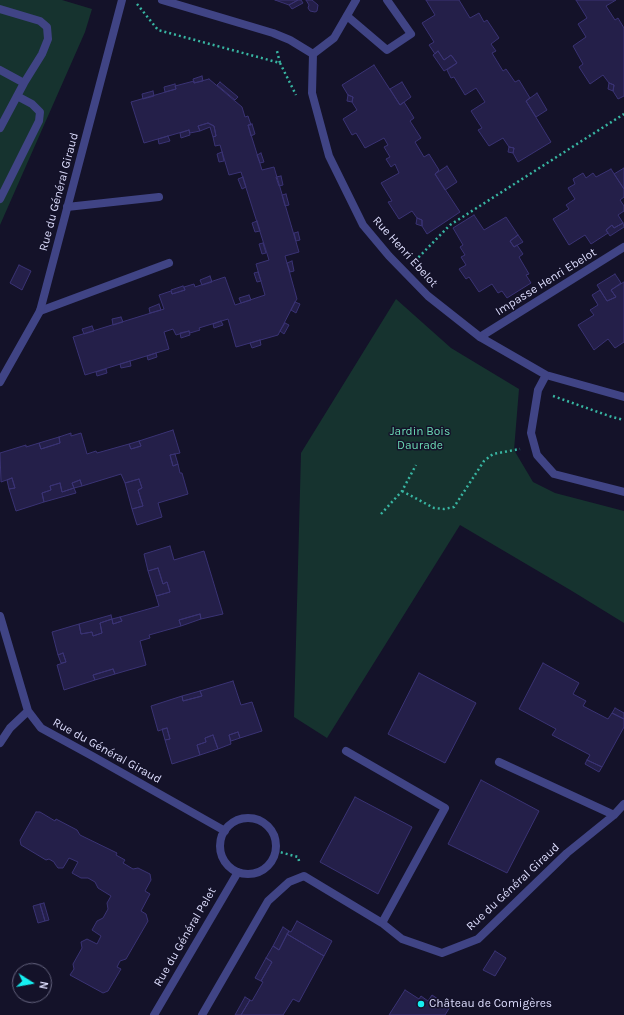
<!DOCTYPE html>
<html>
<head>
<meta charset="utf-8">
<style>
  body { margin:0 }
  #map { position:relative; width:624px; height:1015px; overflow:hidden; background:#141229; font-family:Karla,sans-serif }
  canvas { display:block }
  .north { position:absolute; left:12px; top:963px; width:40px; height:40px; box-sizing:border-box; background:#141229; border:1px solid #64637e; border-radius:50%; rotate:101deg; font-size:11px; font-weight:700; line-height:16px; text-align:center; color:#ddddfd }
  .north::after { content:''; display:block; margin:auto; width:14px; height:18px; background:#15eff1; clip-path:polygon(50% 0,100% 100%,50% 72%,0 100%) }
</style>
</head>
<body>
<div id="map">
<canvas width="624" height="1015"></canvas>
<div class="north">N</div>
</div>
<script>
const ctx = document.querySelector('canvas').getContext('2d');
ctx.lineJoin = 'round';
function fillPath(path, color) { ctx.fillStyle = color; ctx.fill(path, 'evenodd'); }
const poly = rows => new Path2D(rows.map(r => 'M' + r).join(''));
function trace(path, color, width, dash) { ctx.strokeStyle = color; ctx.lineWidth = width; ctx.lineCap = dash ? 'butt' : 'round'; ctx.setLineDash(dash || []); ctx.stroke(path); }
function drawText(font, color, halo, rows, align = 'center') {
  ctx.font = font + ' Karla,sans-serif'; ctx.lineWidth = 3; ctx.setLineDash([]); ctx.textBaseline = 'middle'; ctx.strokeStyle = halo; ctx.fillStyle = color; for (const [text, x, y, turn = 0] of rows) {
    ctx.save(); ctx.translate(x, y); ctx.rotate((+turn || 0) * Math.PI / 180); ctx.textAlign = isNaN(turn) ? turn : align; if (halo) ctx.strokeText(text, 0, 0); ctx.fillText(text, 0, 0); ctx.restore();
  }
}
fillPath(poly([
  [0,0,62,0,92,9,85,32,0,225],
  [396,299,451,348,519,389,514,450,533,482,555,493,624,511,624,623,572,591,460,525,327,738,294,717,301,453]
]), '#16332f');
const building = poly([
  [275,0,298,0,289,5,275,0],
  [298,0,301,0,303,3,292,9,289,5,298,0],
  [306,0,312,0,318,5,317,11,315,12,310,11,308,8,309,5,306,0],
  [426,0,459,0,470,18,479,13,484,22,487,20,499,38,491,44,496,51,492,53,503,71,506,69,515,82,519,80,530,98,526,101,551,142,518,162,513,153,514,148,509,147,503,138,489,146,478,130,482,128,471,111,485,102,476,88,465,95,454,77,451,78,447,70,457,63,451,55,444,60,438,51,435,54,429,45,434,42,422,23,435,15,426,0],
  [576,0,616,0,606,6,615,20,618,18,624,28,624,96,618,99,613,91,614,85,609,83,603,75,590,84,579,67,583,64,573,46,586,37,578,24,587,18,576,0],
  [438,51,444,60,451,55,457,63,444,71,433,55,438,51],
  [374,65,400,105,404,102,414,118,410,121,421,138,415,142,424,157,429,154,439,170,435,174,460,212,427,234,422,226,422,220,417,218,412,211,399,219,388,202,392,201,381,183,399,173,395,164,391,167,386,159,390,157,384,147,388,145,384,138,365,148,356,133,352,135,343,119,357,110,352,102,353,97,348,95,342,85,374,65],
  [202,76,203,81,194,83,193,79,202,76],
  [209,79,242,107,245,117,248,116,251,125,248,125,262,170,274,167,299,252,285,256,297,299,295,302,278,335,236,347,228,319,199,328,200,330,190,333,189,331,176,335,173,329,164,332,169,349,85,375,73,337,164,309,159,295,171,291,172,294,185,290,184,287,194,284,195,287,225,277,235,305,265,295,256,264,269,260,241,172,229,175,220,145,215,146,213,137,216,136,214,126,208,123,198,126,200,131,190,133,189,130,144,143,131,102,176,89,175,86,194,81,194,83,209,79],
  [220,82,238,97,235,100,217,85,220,82],
  [402,82,411,97,400,105,390,89,402,82],
  [609,83,614,85,613,91,608,89,609,83],
  [175,84,176,89,165,92,164,87,175,84],
  [153,91,154,96,143,99,142,94,153,91],
  [537,93,547,110,536,117,526,101,537,93],
  [348,95,353,97,352,102,347,101,348,95],
  [208,123,214,126,216,136,213,137,210,127,200,131,198,126,208,123],
  [252,124,255,134,251,136,248,125,252,124],
  [189,130,190,135,181,138,180,133,189,130],
  [168,136,170,141,159,144,158,139,168,136],
  [509,147,514,148,513,153,508,152,509,147],
  [222,152,224,161,219,162,217,154,222,152],
  [261,153,264,162,260,163,257,155,261,153],
  [447,166,457,182,445,190,435,174,447,166],
  [624,168,624,189,614,174,624,168],
  [611,169,624,189,624,197,620,200,624,206,624,211,618,215,623,223,614,228,612,225,606,230,608,233,591,244,585,235,569,245,553,219,569,209,566,205,575,199,568,188,575,184,573,179,583,173,586,178,593,173,596,177,611,169],
  [281,176,283,185,279,186,276,177,281,176],
  [243,177,246,187,242,189,238,179,243,177],
  [286,194,289,205,285,206,282,195,286,194],
  [474,215,484,230,506,217,518,235,510,241,514,247,517,245,523,254,519,257,529,274,526,275,531,283,507,298,502,291,498,293,492,284,479,292,469,277,466,279,459,269,466,265,461,257,465,255,460,247,463,245,453,228,474,215],
  [417,218,422,220,422,226,416,224,417,218],
  [257,221,260,231,255,232,252,223,257,221],
  [623,223,624,227,610,236,606,230,612,225,614,228,623,223],
  [298,232,300,240,296,241,294,233,298,232],
  [518,235,523,242,514,247,510,241,518,235],
  [263,243,266,253,262,254,259,244,263,243],
  [292,261,294,271,290,272,287,263,292,261],
  [19,265,31,271,22,290,10,283,19,265],
  [258,272,261,281,257,282,254,273,258,272],
  [615,274,621,283,611,290,616,297,607,301,597,285,615,274],
  [210,276,212,282,202,285,200,280,210,276],
  [624,282,624,342,615,348,608,339,594,350,578,325,594,315,590,310,598,305,592,295,600,290,607,301,616,297,611,290,624,282],
  [183,286,185,290,172,294,171,290,183,286],
  [249,295,251,300,241,303,239,298,249,295],
  [295,302,300,304,296,313,291,310,295,302],
  [159,304,161,310,150,313,149,308,159,304],
  [121,317,123,322,113,325,112,319,121,317],
  [221,321,223,325,214,328,213,324,221,321],
  [285,323,289,325,284,334,280,331,285,323],
  [92,326,94,331,84,334,82,329,92,326],
  [189,331,190,335,181,338,180,333,189,331],
  [260,340,261,345,252,348,250,343,260,340],
  [156,353,157,357,148,360,147,356,156,353],
  [130,361,131,366,121,368,120,364,130,361],
  [106,369,107,373,97,376,96,372,106,369],
  [173,430,180,453,170,455,173,466,178,464,180,473,182,473,188,494,158,503,162,517,137,525,132,509,143,506,138,490,142,488,139,479,125,483,121,474,82,486,80,480,72,483,74,488,62,492,60,483,50,486,51,490,42,493,44,502,16,511,9,489,15,488,12,478,1,482,0,453,26,445,26,447,39,443,41,449,60,443,59,437,71,433,71,436,81,433,87,454,96,451,97,453,129,444,131,449,141,446,139,441,173,430],
  [59,437,60,443,41,449,39,443,59,437],
  [139,441,141,446,131,449,129,444,139,441],
  [175,454,178,464,173,466,170,455,175,454],
  [12,478,15,488,9,489,7,480,12,478],
  [139,479,142,488,138,490,143,506,132,509,125,483,139,479],
  [80,480,82,486,74,488,72,483,80,480],
  [60,483,62,492,74,488,76,493,44,502,42,493,51,490,50,486,60,483],
  [170,546,174,560,204,551,223,614,201,619,200,614,179,620,181,626,149,635,150,638,140,641,146,665,115,674,113,669,93,675,95,680,64,690,57,665,66,662,63,653,58,655,52,632,79,624,81,634,92,632,93,636,102,633,100,623,112,619,113,624,122,621,120,617,159,606,156,596,170,592,167,582,163,584,158,568,148,571,144,554,170,546],
  [158,568,163,584,167,582,170,592,156,596,148,571,158,568],
  [200,614,201,619,181,626,179,620,200,614],
  [111,615,112,619,100,623,102,633,93,636,92,632,81,634,79,624,111,615],
  [120,617,122,621,113,624,112,619,120,617],
  [63,653,66,662,61,663,58,655,63,653],
  [543,663,579,683,573,694,586,701,583,706,608,719,612,713,624,719,624,727,602,767,587,760,590,755,552,735,556,729,519,709,543,663],
  [113,669,115,674,95,680,93,675,113,669],
  [419,673,476,703,445,763,388,734,419,673],
  [233,681,241,705,252,702,262,731,240,738,238,732,229,735,231,744,218,749,213,735,205,738,206,742,197,745,200,755,172,764,165,740,170,739,167,728,158,731,151,706,182,696,183,701,202,696,200,691,233,681],
  [200,691,202,696,183,701,182,696,200,691],
  [615,708,624,713,624,719,612,713,615,708],
  [167,728,170,739,165,740,162,729,167,728],
  [238,732,240,738,231,741,229,735,238,732],
  [213,735,218,749,200,755,197,745,206,742,205,738,213,735],
  [587,760,602,767,599,772,585,764,587,760],
  [481,780,539,811,507,873,448,844,481,780],
  [355,797,412,827,378,894,320,862,355,797],
  [36,812,40,812,55,821,56,819,77,830,80,835,117,853,116,855,125,860,123,863,133,869,138,868,150,874,151,880,145,891,150,894,141,911,146,914,148,921,126,959,120,961,117,967,121,969,108,991,103,993,70,975,74,969,73,964,82,948,81,942,87,939,97,944,101,936,92,930,97,921,103,918,108,909,107,903,111,896,98,888,95,882,88,878,81,878,72,873,78,862,69,858,63,868,58,868,55,864,54,862,49,859,46,860,21,845,20,840,36,812],
  [44,903,49,920,45,921,40,904,44,903],
  [40,904,45,921,38,923,33,906,40,904],
  [297,921,332,941,324,956,287,934,289,931,291,932,297,921],
  [283,927,289,931,279,950,273,946,283,927],
  [287,934,324,956,299,1002,293,999,283,1015,241,1015,250,1000,252,1001,263,982,261,981,272,962,266,958,273,946,279,950,287,934],
  [495,951,506,958,495,976,483,970,495,951],
  [266,958,272,962,261,981,255,978,266,958],
  [405,990,419,999,421,996,428,1001,432,995,450,1007,445,1015,389,1015,405,990],
  [245,997,250,1000,241,1015,235,1015,245,997]
]);
fillPath(building, '#241f49');
trace(building, '#3a3374', 1);
trace(poly([
  [137,4,158,30,280,63,277,51],
  [280,63,296,95],
  [415,261,450,225,624,114],
  [553,396,612,417,624,420],
  [402,491,434,508,444,509,454,507,484,461,493,454,520,449],
  [381,514,402,491,416,465],
  [276,851,298,857,299,861]
]), '#38b5a2', 2.5, [2, 3]);
trace(poly([
  [0,9,40,21,47,27,48,39,42,54,24,83],
  [347,16,387,50,411,34,387,0],
  [0,70,24,83,0,128],
  [0,199,39,121,40,112,32,104,17,96],
  [67,207,159,197],
  [40,311,169,263],
  [480,337,624,247],
  [346,751,445,808,382,923],
  [499,762,614,815],
  [202,1015,268,901,289,882,304,876,382,923,402,939,442,953,478,939,567,853,614,815,624,804]
]), '#404485', 8);
trace(poly([
  [162,0,273,33,290,40,313,54,312,93,329,156,363,225,389,256,428,296,480,337,546,375,624,397],
  [313,54,334,38,356,0],
  [546,375,538,390,531,433,537,455,554,474,624,492],
  [0,382,40,311,122,0],
  [0,616,28,711,41,728,94,757,225,831],
  [0,743,10,728,28,711],
  '220 846a28 28 0 1 1 56 0a28 28 0 1 1-56 0Z',
  [154,1015,238,872]
]), '#404485', 8);
for (const [x, y, r, color] of [
  [421,1004,4,"#15eff1"]
]) { const dot = new Path2D(); dot.arc(x, y, r, 0, 2 * Math.PI); ctx.fillStyle = color; ctx.fill(dot); trace(dot, '#141229', 1.5); }
drawText('12px', '#ddddfd', '#141229', [
  ["Rue du Général Giraud",59,192,-75],
  ["Rue Henri Ebelot",405,252,48],
  ["Impasse Henri Ebelot",546,282,-32],
  ["Rue du Général Giraud",107,751,29],
  ["Rue du Général Giraud",513,887,-43],
  ["Rue du Général Pelet",185,937,-60]
]);
drawText('12px', '#6bdab4', '#141229', [
  ["Jardin Bois",420,432],
  ["Daurade",420,446]
]);
drawText('12px', '#ddddfd', '#141229', [
  ["Château de Comigères",429,1004]
], 'left');
</script>
</body>
</html>
